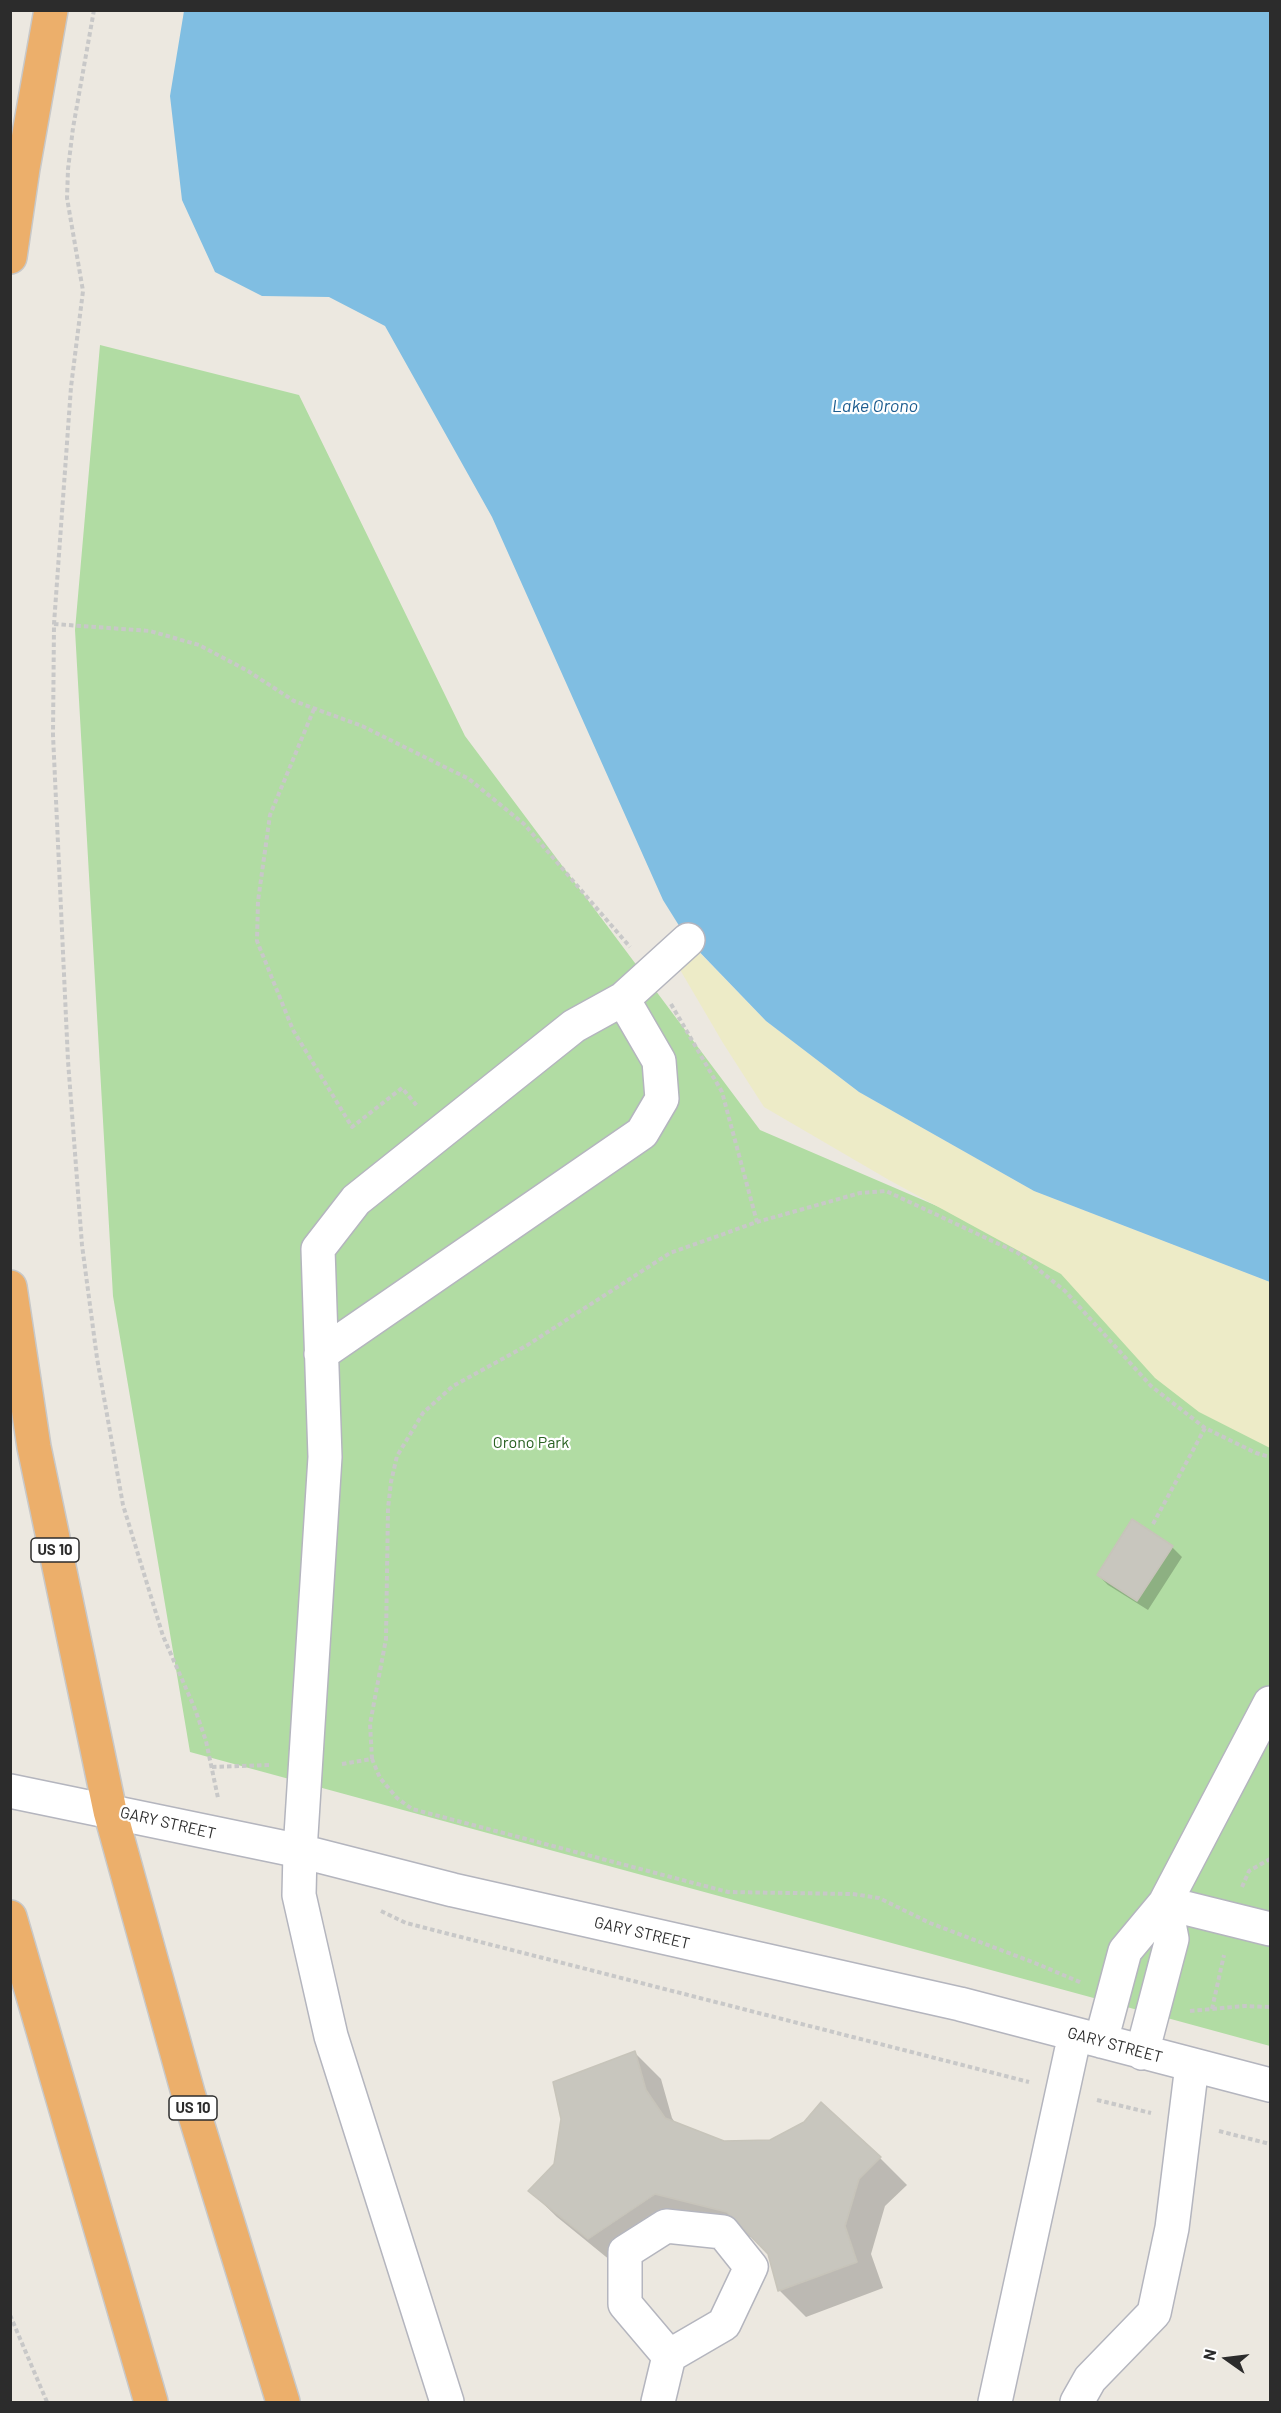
<!DOCTYPE html>
<html>
<head>
<meta charset="utf-8">
<style>
  body { margin:0 }
  #map { position:relative; width:1281px; height:2413px; overflow:hidden; background:#ece8e0; font-family:Barlow,sans-serif }
  canvas { display:block }
  .frame { position:absolute; inset:0; border:12px solid #2c2c2c; pointer-events:none }
  .north { position:absolute; left:1197px; top:2329px; width:60px; height:60px; -webkit-text-stroke:4px #fff; paint-order:stroke; rotate:284deg; font-size:16px; font-weight:700; line-height:24px; text-align:center; color:#2c2c2c }
  .north::after { content:''; display:block; margin:auto; width:21px; height:27px; background:#2c2c2c; clip-path:polygon(50% 0,100% 100%,50% 72%,0 100%) }
</style>
</head>
<body>
<div id="map">
<canvas width="1281" height="2413"></canvas>
<div class="frame"></div>
<div class="north">N</div>
</div>
<script>
const ctx = document.querySelector('canvas').getContext('2d');
ctx.lineJoin = 'round';
function fillPath(path, color) { ctx.fillStyle = color; ctx.fill(path, 'evenodd'); }
const poly = rows => new Path2D(rows.map(r => 'M' + r).join(''));
function trace(path, color, width, dash) { ctx.strokeStyle = color; ctx.lineWidth = width; ctx.lineCap = dash ? 'butt' : 'round'; ctx.setLineDash(dash || []); ctx.stroke(path); }
function drawText(font, color, halo, rows, align = 'center') {
  ctx.font = font + ' Barlow,sans-serif'; ctx.lineWidth = 4.5; ctx.setLineDash([]); ctx.textBaseline = 'middle'; ctx.strokeStyle = halo; ctx.fillStyle = color; for (const [text, x, y, turn = 0] of rows) {
    ctx.save(); ctx.translate(x, y); ctx.rotate((+turn || 0) * Math.PI / 180); ctx.textAlign = isNaN(turn) ? turn : align; if (halo) ctx.strokeText(text, 0, 0); ctx.fillText(text, 0, 0); ctx.restore();
  }
}
fillPath(poly([
  [100,345,299,395,465,736,760,1130,1270,1349,1270,2046,190,1752,113,1296,75,630]
]), '#b1dca3');
fillPath(poly([
  [699,952,766,1021,859,1092,1034,1191,1270,1282,1270,1448,1199,1412,1155,1378,1061,1274,889,1180,764,1107,723,1043,679,968]
]), '#edebc7');
fillPath(poly([
  [184,11,1270,11,1270,1282,1034,1191,859,1092,766,1021,688,940,663,900,492,517,385,326,329,297,262,296,215,272,182,200,170,96]
]), '#80bee2');
fillPath(poly([
  [1172,1547,1182,1557,1148,1610,1108,1585,1098,1575],
  [635,2053,661,2079,672,2118,676,2124,723,2143,771,2141,805,2123,821,2104,880,2158,907,2185,885,2206,871,2254,883,2288,806,2317,779,2290,769,2253,755,2238,682,2220,616,2265,557,2217,530,2191,555,2164]
]), '#0003');
const building = poly([
  [1132,1519,1173,1546,1137,1601,1097,1575,1132,1519],
  [635,2051,646,2090,665,2118,724,2141,770,2140,804,2122,821,2102,881,2157,859,2179,845,2226,857,2262,778,2291,768,2254,727,2212,655,2194,588,2239,528,2191,554,2164,561,2119,553,2082,635,2051]
]);
fillPath(building, '#c8c6be');
trace(building, '#c7c4ba', 1.5);
const minor = poly([
  [623,999,688,940],
  [321,1354,642,1133,662,1099,659,1061,623,999,574,1026,356,1200,318,1249,325,1457,300,1851,299,1895,331,2036,447,2402],
  [10,1791,300,1851,453,1890,960,2004,1270,2085],
  [1165,1903,1270,1929],
  [1101,2041,1125,1951,1165,1903,1270,1703],
  [1142,2053,1172,1939,1165,1903],
  [658,2402,669,2356,724,2324,751,2267,723,2232,666,2226,625,2252,625,2304,669,2356],
  [995,2402,1075,2034],
  [1077,2402,1090,2379,1154,2313,1172,2228,1192,2065]
]);
const highway = poly([
  [10,257,23,168,51,10],
  [10,1287,34,1447,110,1811,188,2093,283,2402],
  [10,1917,151,2402]
]);
trace(minor, '#b4b5be', 36);
trace(highway, '#c8c8c8', 36);
trace(poly([
  [94,10,73,128,68,169,67,198,83,291,71,387,54,624,53,735,68,1061,82,1245,97,1358,123,1505,163,1636,195,1709,206,1741,218,1798],
  [54,624,150,631,199,645,248,671,294,701,362,726,469,779,524,824,630,947],
  [314,709,270,815,258,901,257,941,293,1030,352,1127,402,1088,418,1107],
  [671,1004,722,1092,757,1222],
  [1153,1524,1205,1428],
  [372,1759,370,1724,386,1639,388,1508,391,1482,397,1456,423,1413,453,1386,526,1346,670,1253,757,1222,860,1193,886,1191,1018,1253,1065,1291,1151,1386,1205,1428,1256,1453,1270,1457],
  [342,1764,372,1759,380,1778,397,1798,412,1809,728,1892,853,1894,879,1898,930,1923,1035,1963,1082,1983],
  [212,1767,271,1765],
  [1242,1887,1249,1871,1270,1859],
  [381,1911,406,1923,1029,2082],
  [1212,2009,1224,1955],
  [1190,2011,1244,2006,1270,2007],
  [1097,2100,1151,2113],
  [1219,2131,1270,2144],
  [10,2315,47,2402]
]), '#c8c8c8', 4, [4.5, 3]);
trace(minor, '#fff', 33);
trace(highway, '#ecaf6b', 33);
for (const [x, y, w] of [
  [55,1550,48],
  [193,2108,48]
]) { const box = new Path2D(); box.roundRect(x - w / 2, y - 12, w, 24, 4.5); ctx.fillStyle = '#fff'; ctx.fill(box); trace(box, '#2c2c2c', 1.5); }
drawText('bold 15px', '#2c2c2c', null, [
  ["US 10",55,1550],
  ["US 10",193,2108]
]);
drawText('16px', '#2a6223', '#fff', [
  ["Orono Park",531,1443]
]);
drawText('16px', '#2c2c2c', '#fff', [
  ["GARY STREET",168,1823,13],
  ["GARY STREET",642,1933,13],
  ["GARY STREET",1115,2045,15]
]);
drawText('italic 18px', '#1d5d8f', '#fff', [
  ["Lake Orono",875,406]
]);
</script>
</body>
</html>
